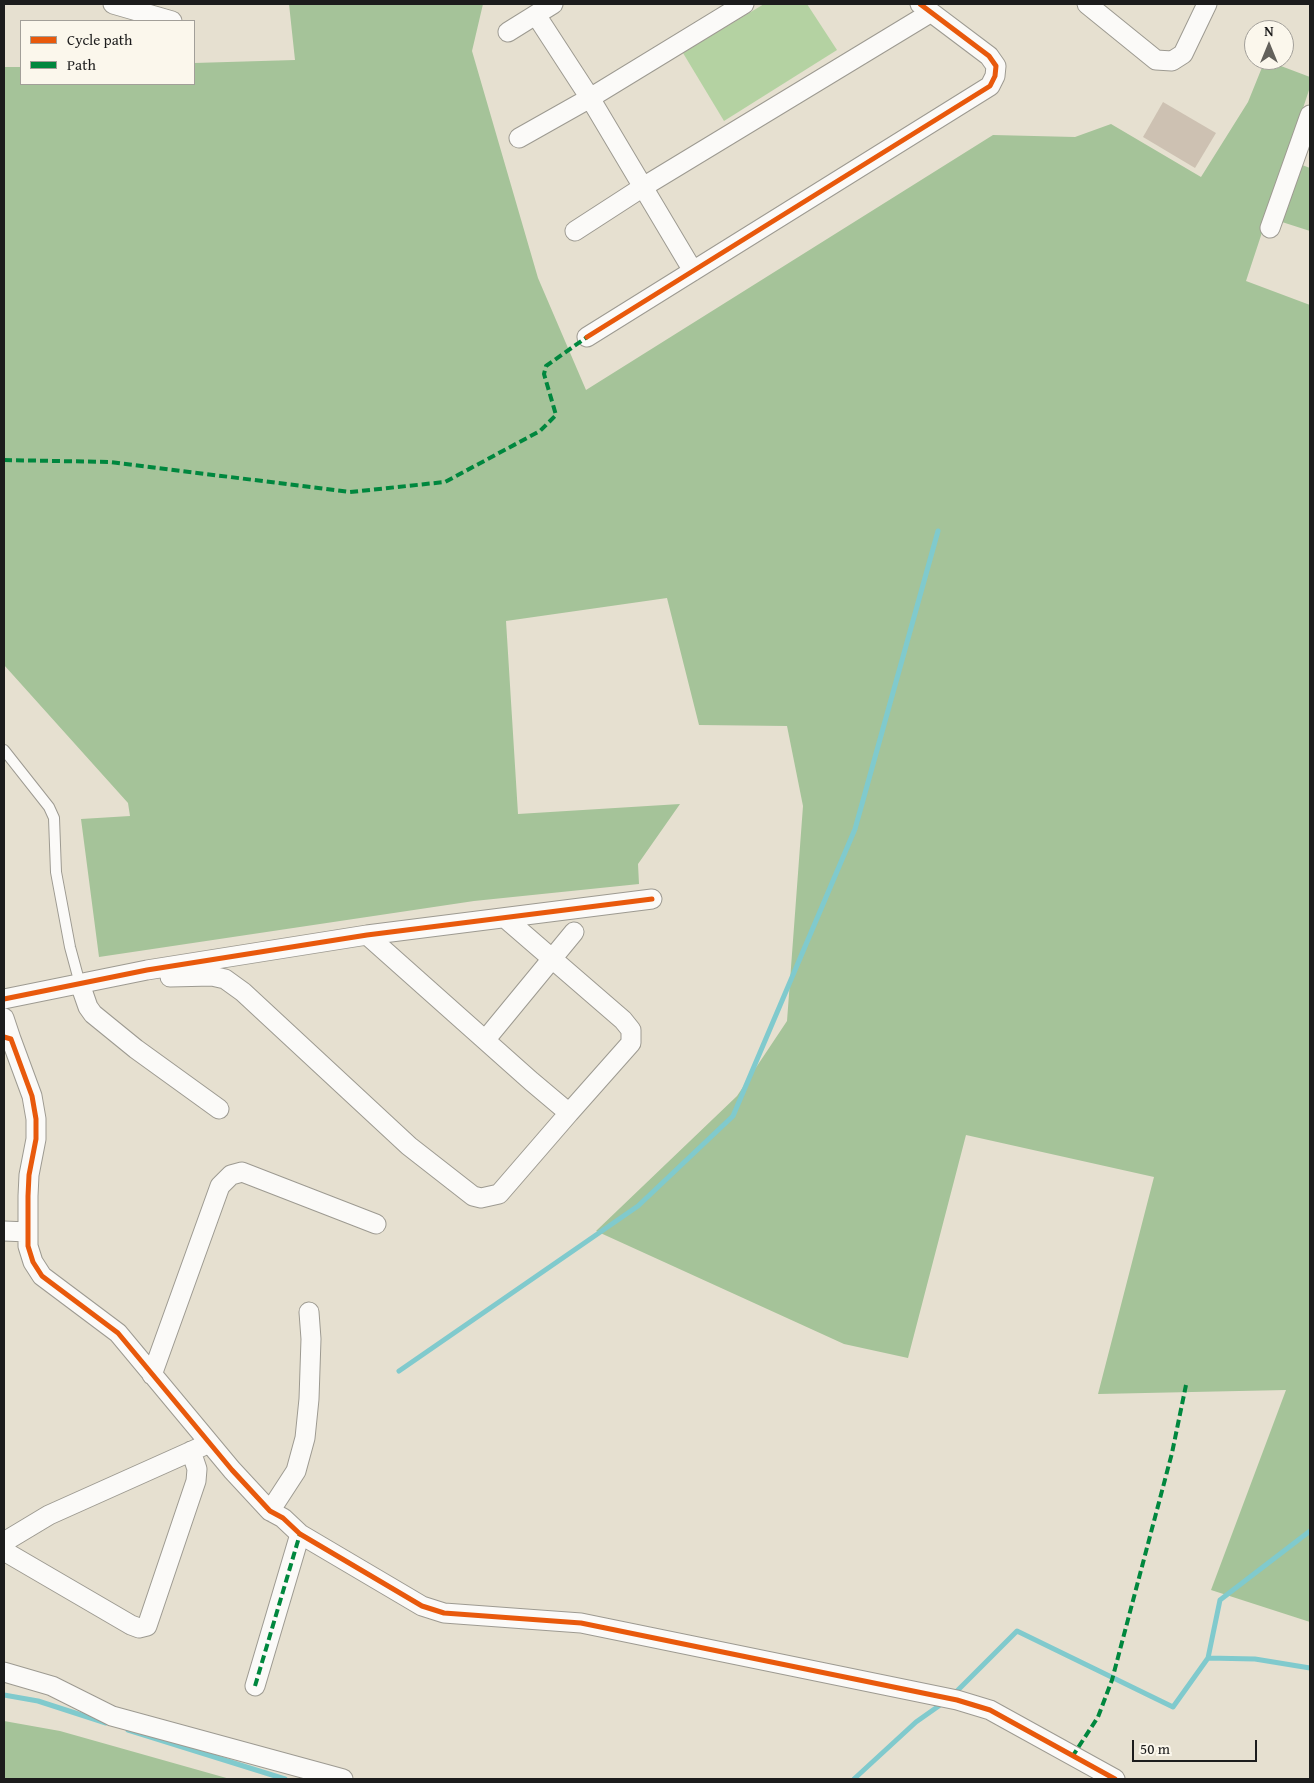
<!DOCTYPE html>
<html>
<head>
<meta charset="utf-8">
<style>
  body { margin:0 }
  #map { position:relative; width:1314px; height:1783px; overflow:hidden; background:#e6e0d0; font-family:"Gentium Book Plus",serif }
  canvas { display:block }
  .frame { position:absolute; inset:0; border:5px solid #1c1c1c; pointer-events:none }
  .legend { position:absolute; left:20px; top:20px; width:175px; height:65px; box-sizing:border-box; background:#fbf7ec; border:1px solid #a29f99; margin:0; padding:6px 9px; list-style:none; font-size:15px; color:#1c1c1c }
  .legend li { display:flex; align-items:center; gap:10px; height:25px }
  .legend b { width:25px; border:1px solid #a29f99 }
  .north { position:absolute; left:1244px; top:20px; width:50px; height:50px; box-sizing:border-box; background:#fbf7ec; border:1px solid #a29f99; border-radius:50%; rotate:0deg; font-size:14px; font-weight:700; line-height:20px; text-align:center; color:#1c1c1c }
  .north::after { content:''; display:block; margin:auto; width:18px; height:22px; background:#63615b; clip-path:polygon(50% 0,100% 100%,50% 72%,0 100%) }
  .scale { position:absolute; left:1132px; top:1740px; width:125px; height:22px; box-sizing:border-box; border:2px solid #1c1c1c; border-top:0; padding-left:6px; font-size:15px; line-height:18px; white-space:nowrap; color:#1c1c1c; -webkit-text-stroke:4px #fbf7ec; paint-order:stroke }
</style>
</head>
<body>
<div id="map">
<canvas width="1314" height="1783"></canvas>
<div class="frame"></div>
<ul class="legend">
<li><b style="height:6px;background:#e8590c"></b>Cycle path</li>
<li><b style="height:6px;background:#00873e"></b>Path</li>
</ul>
<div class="north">N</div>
<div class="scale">50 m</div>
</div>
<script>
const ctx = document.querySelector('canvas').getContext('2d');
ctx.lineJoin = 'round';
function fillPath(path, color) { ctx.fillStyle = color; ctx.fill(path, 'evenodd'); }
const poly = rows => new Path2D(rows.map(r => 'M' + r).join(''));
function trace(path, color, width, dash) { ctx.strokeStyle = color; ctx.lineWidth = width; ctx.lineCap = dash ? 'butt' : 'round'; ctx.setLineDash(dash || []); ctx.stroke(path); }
fillPath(poly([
  [764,4,807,4,837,50,724,121,683,53]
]), '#b4d2a2');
fillPath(poly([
  [289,4,483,4,472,51,538,278,586,390,993,135,1075,137,1111,124,1201,177,1248,102,1265,60,1310,77,1310,87,1246,281,1310,305,1310,1622,1211,1590,1286,1390,1098,1394,1154,1177,966,1135,908,1358,844,1344,596,1231,737,1096,787,1021,803,806,787,726,699,725,667,598,506,621,518,814,680,804,638,864,639,884,474,901,99,957,81,819,130,816,128,803,4,665,4,67,21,67,21,84,194,84,194,63,295,60],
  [1302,165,1310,168,1310,231,1282,222],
  [4,1721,60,1731,230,1779,4,1779]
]), '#a5c399');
trace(poly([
  [399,1371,638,1206,733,1116,855,829,938,531],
  [1208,1658,1220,1600,1310,1531],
  [4,1695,38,1701,106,1723],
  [953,1695,1017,1631,1173,1707,1208,1658,1255,1659,1310,1668],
  [128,1730,285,1779],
  [854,1779,916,1722,943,1703]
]), '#80cacd', 5);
fillPath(poly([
  [1163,102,1216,133,1195,168,1143,137]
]), '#cdc1b2');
const service = poly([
  [4,750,49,807,54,818,56,872,70,947,80,984]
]);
const minor = poly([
  [113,4,172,21],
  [1087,4,1156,60,1172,61,1183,54,1207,4],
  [536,15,590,98,693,271],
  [508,32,553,4],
  [519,138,590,98,744,4],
  [1270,228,1310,115],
  [575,231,643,187,930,13],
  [587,337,990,86,995,76,996,66,989,56,920,4],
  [367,935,531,1081,569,1113,631,1043,631,1030,623,1020,505,918],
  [170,977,212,976,225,979,243,992,409,1146,473,1196,481,1198,499,1194,569,1113],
  [80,984,88,1007,93,1014,136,1049,219,1109],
  [4,999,147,970,367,935,652,899],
  [4,1018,11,1039],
  [4,1037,11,1039,32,1096,36,1119,36,1139,29,1175,28,1196,28,1246,33,1262,42,1276,118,1333,232,1470,270,1511,283,1518,300,1534,422,1606,444,1613,581,1623,957,1700,990,1710,1115,1779],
  [486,1039,574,932],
  [4,1231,28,1232],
  [152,1375,220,1186,231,1175,242,1172,376,1224],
  [270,1511,296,1471,305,1438,309,1399,311,1339,309,1312],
  [4,1542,49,1515,203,1446],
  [4,1551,131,1625,139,1628,147,1626,196,1481,197,1469,191,1451],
  [4,1672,52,1686,112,1716,343,1779],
  [255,1686,300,1534]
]);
trace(service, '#9d9a91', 12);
trace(minor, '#9d9a91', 21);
trace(service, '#fbfaf8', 10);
trace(minor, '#fbfaf8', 19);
trace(poly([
  [4,460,110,462,350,492,445,482,540,431,556,415,544,374,546,366,587,337],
  [255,1686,300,1534],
  [1072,1757,1098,1717,1112,1680,1172,1453,1186,1385]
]), '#00873e', 4, [8, 4]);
trace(poly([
  [587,337,990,86,995,76,996,66,989,56,920,4],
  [4,999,147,970,367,935,652,899],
  [4,1037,11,1039,32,1096,36,1119,36,1139,29,1175,28,1196,28,1246,33,1262,42,1276,118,1333,232,1470,270,1511,283,1518,300,1534,422,1606,444,1613,581,1623,957,1700,990,1710,1115,1779]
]), '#e8590c', 5);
</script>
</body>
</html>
